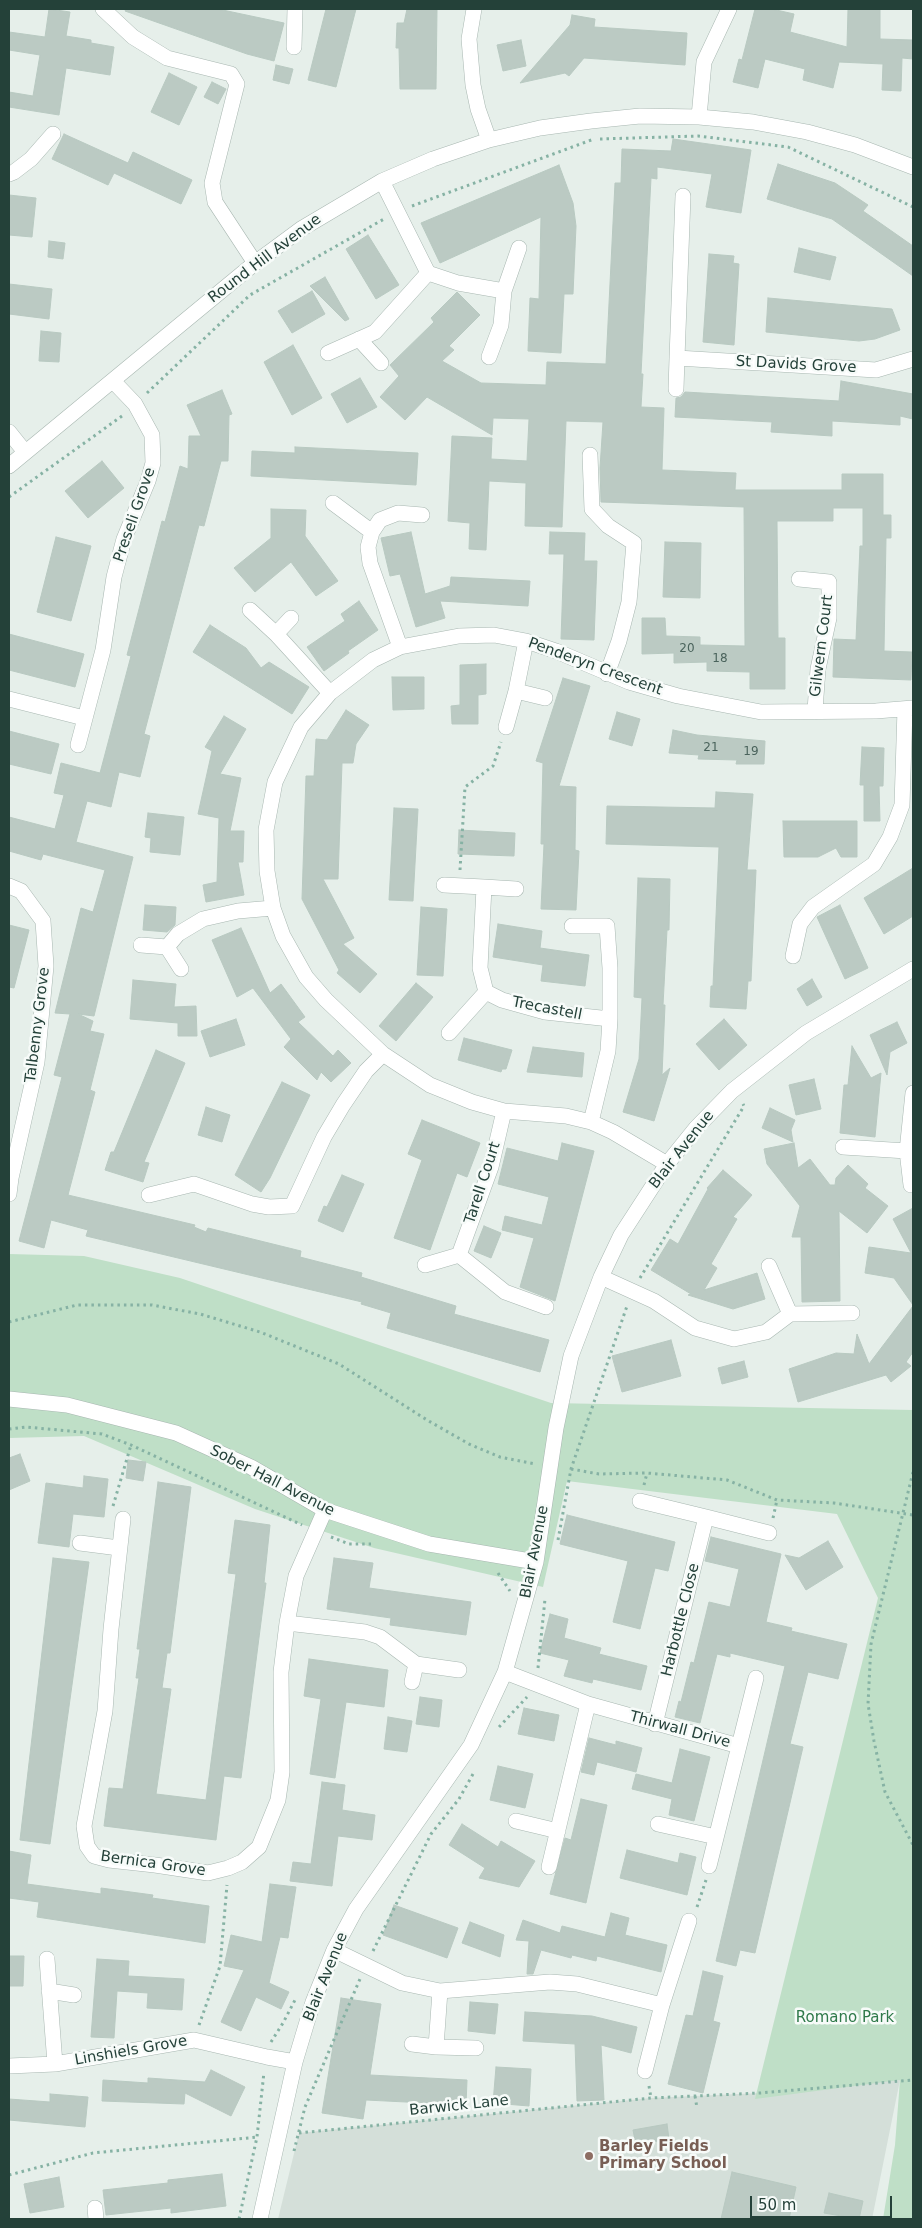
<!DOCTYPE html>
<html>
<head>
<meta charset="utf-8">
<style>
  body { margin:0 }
  #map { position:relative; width:922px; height:2228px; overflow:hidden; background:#e6efea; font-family:"DejaVu Sans",sans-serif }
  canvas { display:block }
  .frame { position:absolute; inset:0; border:10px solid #244139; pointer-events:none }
  .scale { position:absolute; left:750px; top:2196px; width:142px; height:22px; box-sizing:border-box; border:2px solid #244139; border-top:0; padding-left:6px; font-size:15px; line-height:18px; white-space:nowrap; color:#244139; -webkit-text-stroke:4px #f7fbf9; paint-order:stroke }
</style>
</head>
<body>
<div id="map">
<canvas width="922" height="2228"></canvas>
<div class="frame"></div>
<div class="scale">50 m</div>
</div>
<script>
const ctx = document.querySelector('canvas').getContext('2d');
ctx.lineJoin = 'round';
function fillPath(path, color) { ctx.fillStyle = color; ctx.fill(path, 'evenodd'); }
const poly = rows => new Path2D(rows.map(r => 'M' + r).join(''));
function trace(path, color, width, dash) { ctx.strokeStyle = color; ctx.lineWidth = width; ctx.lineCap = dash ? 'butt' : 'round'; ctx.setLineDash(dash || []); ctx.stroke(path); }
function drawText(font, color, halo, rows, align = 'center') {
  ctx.font = font + ' "DejaVu Sans",sans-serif'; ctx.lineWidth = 5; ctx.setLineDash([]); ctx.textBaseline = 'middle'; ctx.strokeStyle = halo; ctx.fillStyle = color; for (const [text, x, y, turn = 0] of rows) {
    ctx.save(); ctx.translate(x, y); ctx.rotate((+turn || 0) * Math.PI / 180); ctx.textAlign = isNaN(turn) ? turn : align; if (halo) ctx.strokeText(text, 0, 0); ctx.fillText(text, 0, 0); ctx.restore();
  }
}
fillPath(poly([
  [900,2080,872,2219,278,2219,299,2133,651,2098,760,2093]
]), '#d4dfd9');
fillPath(poly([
  [9,1254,84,1256,180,1278,551,1403,913,1410,913,2219,883,2219,895,2145,900,2080,755,2099,878,1598,837,1514,567,1481,543,1587,374,1548,255,1509,84,1436,9,1438]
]), '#bfdfc7');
const building = poly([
  [49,9,70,12,66,36,91,40,91,43,114,47,110,75,66,68,59,115,9,107,9,92,33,96,40,55,9,50,9,32,45,37,49,9],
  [126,9,218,9,284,23,274,61,247,54,125,11,126,9],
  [326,9,356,9,336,87,308,80,326,9],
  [407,9,437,9,436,89,400,89,399,48,396,48,397,23,404,23,407,9],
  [755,9,772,9,794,14,790,32,847,47,848,9,880,9,880,39,913,40,913,59,902,58,901,91,882,90,883,64,839,62,833,88,803,80,805,69,765,59,758,88,733,82,739,59,742,60,755,9],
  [572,15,595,19,594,27,687,33,685,65,584,58,569,76,565,73,520,83,570,25,572,15],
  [521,40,526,66,503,71,497,45,521,40],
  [276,65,293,69,289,84,273,80,276,65],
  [169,73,197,87,179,125,151,112,169,73],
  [212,82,226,89,218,104,204,97,212,82],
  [64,134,128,163,133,152,192,180,181,204,114,173,108,185,52,159,64,134],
  [673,139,751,150,741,213,706,207,712,174,657,167,657,179,651,178,641,374,643,374,641,407,664,408,662,470,736,473,735,490,842,490,842,474,883,474,883,515,891,515,891,538,886,538,884,651,912,652,911,680,833,677,834,639,856,640,860,546,863,546,863,508,833,508,833,521,777,521,778,638,785,638,785,689,750,689,750,672,707,671,707,662,674,663,674,653,642,654,642,618,665,618,666,636,700,637,700,645,745,646,744,507,601,502,600,468,603,422,566,421,562,527,525,526,526,483,489,481,486,550,469,549,470,523,448,521,452,436,492,438,491,459,527,461,529,419,493,418,492,435,427,397,405,420,380,397,399,376,390,365,434,322,431,318,457,292,480,315,449,346,454,350,442,361,481,383,546,385,547,362,606,364,615,183,621,183,622,149,671,151,673,139],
  [778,164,835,183,868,205,863,211,913,246,913,276,832,219,767,199,778,164],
  [559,165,573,203,576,226,573,294,564,294,561,353,528,351,530,298,539,299,541,217,440,263,421,223,559,165],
  [9,195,36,198,32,237,9,235,9,195],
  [368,235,399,285,376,299,346,249,368,235],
  [49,241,65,243,63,259,48,257,49,241],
  [799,248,836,257,830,280,794,272,799,248],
  [709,254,734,256,733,263,739,264,734,345,703,342,709,254],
  [325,277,349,319,345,321,310,286,325,277],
  [9,284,52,289,49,319,9,314,9,284],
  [312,291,325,314,292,333,278,311,312,291],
  [768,298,892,309,900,330,875,339,859,341,766,332,768,298],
  [41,331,61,333,59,362,39,361,41,331],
  [293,345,322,398,292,415,264,362,293,345],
  [360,378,377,407,347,423,331,394,360,378],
  [841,381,913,394,913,419,900,416,900,425,832,421,832,436,771,432,772,422,675,417,676,398,681,397,685,392,839,401,841,381],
  [222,390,232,414,229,415,228,461,221,461,204,526,199,525,144,734,150,736,140,777,119,772,111,807,87,801,76,842,133,857,94,1016,78,1014,93,1021,90,1031,104,1034,90,1090,95,1092,68,1195,195,1225,194,1227,206,1232,208,1228,301,1251,300,1257,362,1273,361,1277,456,1306,454,1314,549,1340,540,1372,387,1328,391,1313,361,1304,362,1302,86,1236,88,1230,51,1220,44,1248,19,1241,62,1077,54,1075,70,1014,55,1013,81,908,93,912,105,870,43,854,41,860,9,851,9,817,55,829,64,795,54,793,61,763,100,773,131,656,127,655,162,521,165,522,180,466,188,469,189,436,201,436,187,405,222,390],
  [295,447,418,453,416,485,251,476,252,451,295,453,295,447],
  [102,461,124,488,88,518,65,491,102,461],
  [271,509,306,510,305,536,338,581,316,596,291,562,255,592,234,568,271,538,271,509],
  [411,532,425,594,450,586,451,577,530,581,528,606,440,601,445,618,416,627,400,574,390,576,381,538,411,532],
  [550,532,585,533,584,561,597,561,594,640,561,639,564,554,549,554,550,532],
  [56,537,91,546,71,621,37,612,56,537],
  [665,542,701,543,700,598,663,597,665,542],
  [359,601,378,630,348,651,349,653,324,671,307,647,345,621,341,614,359,601],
  [210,625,246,648,261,668,269,662,309,687,292,714,193,652,210,625],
  [9,634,84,654,75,687,9,670,9,634],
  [486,664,486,694,478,695,478,724,452,724,451,706,460,705,460,665,486,664],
  [392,677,424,677,424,709,393,710,392,677],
  [563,678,590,686,559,786,576,787,575,850,579,851,576,910,541,909,544,844,541,844,543,763,536,761,563,678],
  [346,710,369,725,356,744,353,763,342,763,338,879,323,879,354,938,343,944,377,974,360,993,337,973,339,970,302,899,306,776,314,776,316,739,327,740,346,710],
  [617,712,640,719,632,746,609,739,617,712],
  [224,716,246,729,220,774,241,778,230,831,244,831,243,862,238,862,244,895,206,902,203,885,217,882,219,818,198,814,212,751,205,747,224,716],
  [673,730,697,735,765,741,764,764,736,764,737,760,698,759,699,755,669,753,673,730],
  [9,731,59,744,51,774,9,764,9,731],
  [862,747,884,748,883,786,879,786,880,821,864,821,864,785,860,785,862,747],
  [716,792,753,794,747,870,756,870,751,981,748,981,746,1009,710,1007,711,986,713,986,719,847,606,844,607,806,715,808,716,792],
  [394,808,418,809,413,901,389,900,394,808],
  [148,813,184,817,180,855,150,852,151,838,145,837,148,813],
  [783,821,857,821,857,857,841,857,836,848,818,857,784,857,783,821],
  [459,830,515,833,514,856,458,854,459,830],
  [913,868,913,916,884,934,864,898,913,868],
  [638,878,670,879,669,930,667,930,663,1005,665,1005,662,1075,670,1068,654,1121,623,1112,639,1059,642,998,634,997,638,878],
  [145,905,176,907,175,925,167,932,143,930,145,905],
  [840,905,868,968,845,979,817,917,840,905],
  [421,907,447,909,443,976,417,975,421,907],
  [498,924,542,931,540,948,589,955,585,986,541,981,543,965,493,957,498,924],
  [9,925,29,930,14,988,9,987,9,925],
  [241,928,270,993,281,984,305,1017,298,1022,333,1056,338,1050,351,1063,331,1082,321,1072,317,1080,284,1047,291,1039,253,988,237,997,212,940,241,928],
  [812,979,822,997,807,1006,797,989,812,979],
  [133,980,176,984,174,1007,196,1006,197,1036,178,1036,178,1023,130,1019,133,980],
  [416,983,433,997,396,1041,379,1026,416,983],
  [236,1019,245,1045,210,1057,201,1031,236,1019],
  [724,1019,747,1045,719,1070,696,1044,724,1019],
  [897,1022,907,1043,890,1052,887,1075,870,1035,897,1022],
  [464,1038,512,1050,506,1069,502,1069,501,1072,458,1060,464,1038],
  [852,1046,871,1078,881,1073,875,1137,840,1133,844,1085,848,1085,852,1046],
  [533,1047,584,1053,582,1077,527,1072,533,1047],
  [156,1050,185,1063,144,1162,149,1163,143,1182,105,1170,111,1152,114,1152,156,1050],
  [814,1079,821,1109,796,1115,789,1085,814,1079],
  [282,1082,310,1095,270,1178,261,1192,235,1175,282,1082],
  [206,1107,230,1115,222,1142,198,1135,206,1107],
  [770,1108,795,1120,791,1130,793,1142,762,1128,770,1108],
  [422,1120,480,1143,467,1177,457,1173,430,1250,394,1238,422,1160,408,1154,422,1120],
  [562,1143,594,1151,555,1301,520,1287,534,1238,502,1230,505,1216,542,1225,549,1197,498,1184,507,1148,558,1161,562,1143],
  [794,1143,798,1168,810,1159,830,1185,835,1185,836,1178,848,1165,868,1184,865,1188,888,1206,867,1233,839,1211,840,1301,802,1302,801,1237,792,1237,800,1206,767,1164,764,1149,794,1143],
  [723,1170,752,1195,733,1217,737,1219,711,1264,717,1268,704,1290,757,1273,765,1299,733,1309,688,1295,691,1294,651,1270,670,1239,678,1244,708,1189,707,1188,723,1170],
  [342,1175,364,1184,343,1232,318,1221,324,1206,327,1207,342,1175],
  [913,1208,913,1305,894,1278,865,1273,869,1247,911,1253,893,1219,913,1208],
  [484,1226,501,1233,491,1258,474,1251,484,1226],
  [913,1306,913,1352,906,1362,911,1366,891,1382,886,1375,798,1402,789,1369,836,1353,854,1354,857,1334,869,1364,913,1306],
  [671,1340,681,1376,622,1392,612,1356,671,1340],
  [744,1361,748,1377,722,1384,718,1368,744,1361],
  [20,1454,30,1481,9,1490,9,1458,20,1454],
  [128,1460,146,1462,143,1481,126,1478,128,1460],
  [84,1476,108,1479,104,1517,73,1514,69,1547,38,1543,46,1483,83,1488,84,1476],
  [158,1482,191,1487,170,1653,167,1653,162,1688,171,1689,156,1794,206,1800,236,1574,228,1573,235,1520,270,1525,264,1583,266,1583,241,1778,224,1776,216,1840,104,1826,109,1788,123,1789,139,1678,136,1678,140,1649,137,1649,158,1482],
  [567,1515,675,1542,668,1571,655,1568,640,1629,613,1622,628,1561,560,1544,567,1515],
  [711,1537,781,1554,766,1622,792,1628,791,1631,847,1644,838,1679,808,1672,790,1744,803,1747,755,1953,740,1950,736,1966,716,1961,785,1666,730,1653,730,1657,717,1654,700,1723,675,1717,679,1701,681,1702,691,1662,694,1663,709,1602,730,1607,739,1569,705,1561,711,1537],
  [828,1541,843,1567,806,1590,785,1555,799,1558,828,1541],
  [53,1558,89,1562,50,1844,20,1840,53,1558],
  [334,1558,373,1563,369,1588,471,1602,466,1635,390,1625,391,1618,327,1609,334,1558],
  [550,1614,568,1619,564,1638,601,1648,599,1654,647,1666,641,1690,593,1679,592,1683,564,1676,569,1660,540,1653,550,1614],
  [309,1659,388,1670,384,1707,346,1702,335,1778,310,1774,321,1699,304,1696,309,1659],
  [420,1697,442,1700,439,1727,416,1724,420,1697],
  [524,1708,559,1715,554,1741,518,1734,524,1708],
  [388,1717,412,1721,407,1752,384,1749,388,1717],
  [589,1738,616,1745,616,1741,642,1748,636,1772,597,1762,594,1775,581,1772,589,1738],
  [680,1749,710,1757,694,1821,669,1815,672,1799,632,1789,636,1774,672,1783,680,1749],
  [498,1766,533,1774,525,1808,490,1800,498,1766],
  [322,1782,345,1785,342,1810,375,1815,372,1840,338,1836,332,1886,290,1881,293,1862,311,1864,322,1782],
  [581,1799,607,1805,586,1903,550,1894,565,1838,571,1840,581,1799],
  [462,1824,498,1847,501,1841,535,1861,519,1887,479,1878,485,1868,449,1845,462,1824],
  [627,1850,678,1863,680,1853,696,1857,687,1895,620,1878,627,1850],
  [9,1851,31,1855,27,1884,101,1894,101,1888,153,1895,152,1898,209,1906,205,1943,37,1917,39,1902,9,1898,9,1851],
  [270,1884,296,1887,288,1938,280,1937,269,1983,289,1992,281,2009,256,1997,241,2031,221,2022,244,1970,224,1966,231,1935,262,1942,270,1884],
  [394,1905,458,1928,447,1958,383,1935,394,1905],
  [611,1913,629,1918,625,1935,667,1945,661,1972,597,1956,596,1961,572,1955,571,1958,541,1950,533,1974,527,1974,529,1941,516,1940,523,1920,560,1933,562,1926,605,1937,611,1913],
  [470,1922,504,1935,500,1957,462,1943,470,1922],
  [9,1956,24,1956,23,1986,9,1986,9,1956],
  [97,1959,129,1961,128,1976,184,1979,182,2010,147,2008,148,1993,117,1991,114,2038,91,2037,97,1959],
  [703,1971,723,1976,713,2021,720,2023,703,2093,668,2084,686,2015,693,2016,703,1971],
  [341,1998,381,2004,370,2075,467,2080,466,2105,366,2100,363,2119,322,2113,341,1998],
  [470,2002,498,2004,495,2034,468,2031,470,2002],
  [525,2012,592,2016,637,2027,631,2053,601,2045,604,2100,577,2101,575,2044,523,2041,525,2012],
  [496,2067,531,2069,529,2106,493,2103,496,2067],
  [211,2070,245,2087,231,2116,185,2093,184,2104,102,2101,103,2080,148,2083,148,2078,205,2082,211,2070],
  [50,2094,88,2097,85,2127,9,2120,9,2099,50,2102,50,2094],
  [667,2124,669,2139,636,2145,633,2130,667,2124],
  [732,2172,796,2187,789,2219,721,2219,732,2172],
  [222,2174,226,2206,171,2213,171,2208,106,2215,103,2190,168,2183,168,2180,222,2174],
  [59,2177,64,2207,30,2213,24,2184,59,2177],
  [829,2193,863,2201,859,2219,824,2213,829,2193]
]);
fillPath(building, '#bbcac3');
trace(building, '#b8c9c1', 1);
const minor = poly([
  [103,9,133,37,167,58,231,74,237,84,212,183,215,202,255,263],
  [474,9,469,39,473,85,478,109,489,140],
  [294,47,295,9],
  [699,117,704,62,729,9],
  [9,174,14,172,31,159,53,134],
  [382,181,428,273,458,283,504,291],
  [359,339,381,363],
  [328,353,375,332,428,273],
  [489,357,501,325,504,291,519,248],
  [677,358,683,196],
  [676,389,677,358,876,370,913,359],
  [9,432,25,452],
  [590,455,592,509,608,526,634,543,629,602,619,641,607,674],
  [9,466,255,263,301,229,382,181,433,159,489,140,540,128,591,121,640,116,699,117,753,122,807,132,855,145,913,167],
  [333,503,372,532,368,547,370,563,400,647],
  [372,532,380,520,398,513,422,515],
  [799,579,829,582,829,618,818,669,815,710],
  [250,610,276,634,330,693],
  [276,634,291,618],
  [516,691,545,698],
  [9,699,84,718],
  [506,727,516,691,526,641],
  [78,745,103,650,114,577,124,539,148,481,153,463,152,435,135,404,113,381],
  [444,885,484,887],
  [9,886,21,891,43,921,46,966,37,1062,11,1178,9,1177],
  [516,889,484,887,480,968,486,992,502,1000,545,1012,610,1019,608,1051,591,1122],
  [572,926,607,926,610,968,610,1019],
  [141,945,167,947,178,934,203,919,238,911,273,908],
  [167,947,181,969],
  [793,956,800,924,813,907,874,864,890,837,902,805,905,709],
  [449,1033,486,992],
  [843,1147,907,1151],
  [667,1164,613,1132,591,1122,566,1116,504,1111,472,1102,430,1085,383,1054,326,1000,306,977,283,936,273,908,267,871,266,830,275,782,301,727,330,693,373,660,400,647,459,636,494,635,526,641,556,651,629,682,678,696,761,712,876,711,913,708],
  [911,1185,907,1151,913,1093],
  [9,1194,11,1178],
  [149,1195,194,1184,252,1204,269,1207,292,1206,324,1137,343,1105,366,1071,383,1054],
  [459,1255,505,1292,546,1307],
  [425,1265,459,1255,491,1167,504,1111],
  [769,1266,790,1314],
  [601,1277,654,1301,695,1328,734,1339,766,1332,790,1314,852,1313],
  [9,1399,67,1405,176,1433,251,1467,325,1510,429,1544,536,1562],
  [640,1501,706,1517,655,1724],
  [706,1517,769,1533],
  [123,1519,111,1629,105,1711,84,1826,87,1846,94,1856,109,1860,155,1865,208,1873,228,1868,242,1862,259,1847,278,1800,282,1772,281,1672,287,1623,296,1576,325,1510],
  [80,1543,119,1548],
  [287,1623,365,1632,380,1637,416,1664,459,1670],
  [505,1672,588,1704,739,1746,709,1866],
  [412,1682,416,1664],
  [739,1746,756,1678],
  [516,1821,558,1831],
  [658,1824,716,1837],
  [549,1867,588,1704],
  [334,1950,402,1983,440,1991,550,1982,577,1984,662,2005,689,1921],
  [47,1959,55,2064],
  [49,1991,74,1995],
  [440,1991,436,2047,476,2048],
  [412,2044,436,2047],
  [9,2066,55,2064,194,2040,267,2057,295,2062],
  [645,2071,662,2005],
  [95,2208,96,2219],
  [260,2219,295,2062,313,2002,334,1950,356,1909,471,1745,505,1672,536,1562,556,1428,571,1356,601,1277,621,1235,667,1164,696,1128,732,1091,806,1033,913,969]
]);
trace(minor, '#a8b7b1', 16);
trace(poly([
  [600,139,698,136,788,147,913,207],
  [412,206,594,139],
  [147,393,250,295,384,219],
  [9,497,122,416],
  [460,870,465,787,493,766,501,742],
  [640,1278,744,1106,743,1104],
  [9,1322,77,1305,152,1305,200,1314,260,1332,339,1364,427,1420,469,1444,500,1457,535,1464],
  [9,1429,26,1427,102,1434,131,1445,302,1525],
  [571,1469,599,1474,647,1473,727,1480,777,1500,834,1503,913,1515],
  [913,1472,871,1644,868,1704,874,1741,885,1792,913,1845],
  [644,1485,647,1473],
  [113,1506,131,1445],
  [773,1518,777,1500],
  [331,1537,349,1544,371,1544],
  [558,1540,571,1469,627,1306],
  [498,1573,510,1591],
  [538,1668,545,1599],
  [499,1727,527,1697],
  [697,1907,706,1880],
  [373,1951,431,1834,459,1799,473,1774],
  [199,2025,220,1966,227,1885],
  [271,2042,283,2023,295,2000],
  [649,2086,651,2098],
  [695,2096,697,2108],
  [299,2133,651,2098,760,2093,913,2080],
  [294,2151,305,2107,360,1979],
  [9,2175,93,2153,258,2137],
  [239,2219,257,2137,264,2072]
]), '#86b2a4', 3, [2.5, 4]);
trace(minor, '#fff', 15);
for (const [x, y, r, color] of [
  [589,2156,5,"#8d6e63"]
]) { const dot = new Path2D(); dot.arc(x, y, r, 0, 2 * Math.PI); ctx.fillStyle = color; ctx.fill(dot); trace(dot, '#f7fbf9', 2); }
drawText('12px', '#4a635c', null, [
  ["20",687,649],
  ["18",720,659],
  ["21",711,748],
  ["19",751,752]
]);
drawText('15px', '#244139', '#f7fbf9', [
  ["Round Hill Avenue",265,259,-37],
  ["St Davids Grove",796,365,3],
  ["Preseli Grove",135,515,-71],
  ["Gilwern Court",822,646,-83],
  ["Penderyn Crescent",595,667,20],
  ["Trecastell",547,1009,11],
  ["Talbenny Grove",38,1025,-83],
  ["Blair Avenue",682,1150,-52],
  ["Tarell Court",483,1183,-72],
  ["Sober Hall Avenue",272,1481,27],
  ["Blair Avenue",535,1552,-79],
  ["Harbottle Close",681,1620,-76],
  ["Thirwall Drive",680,1730,15],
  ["Bernica Grove",153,1864,8],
  ["Blair Avenue",326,1977,-68],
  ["Linshiels Grove",131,2051,-10],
  ["Barwick Lane",459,2106,-6]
]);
drawText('15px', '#2e7949', '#f7fbf9', [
  ["Romano Park",845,2018]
]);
drawText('bold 15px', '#785e54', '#f7fbf9', [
  ["Barley Fields",599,2147],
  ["Primary School",599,2164]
], 'left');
</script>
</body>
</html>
